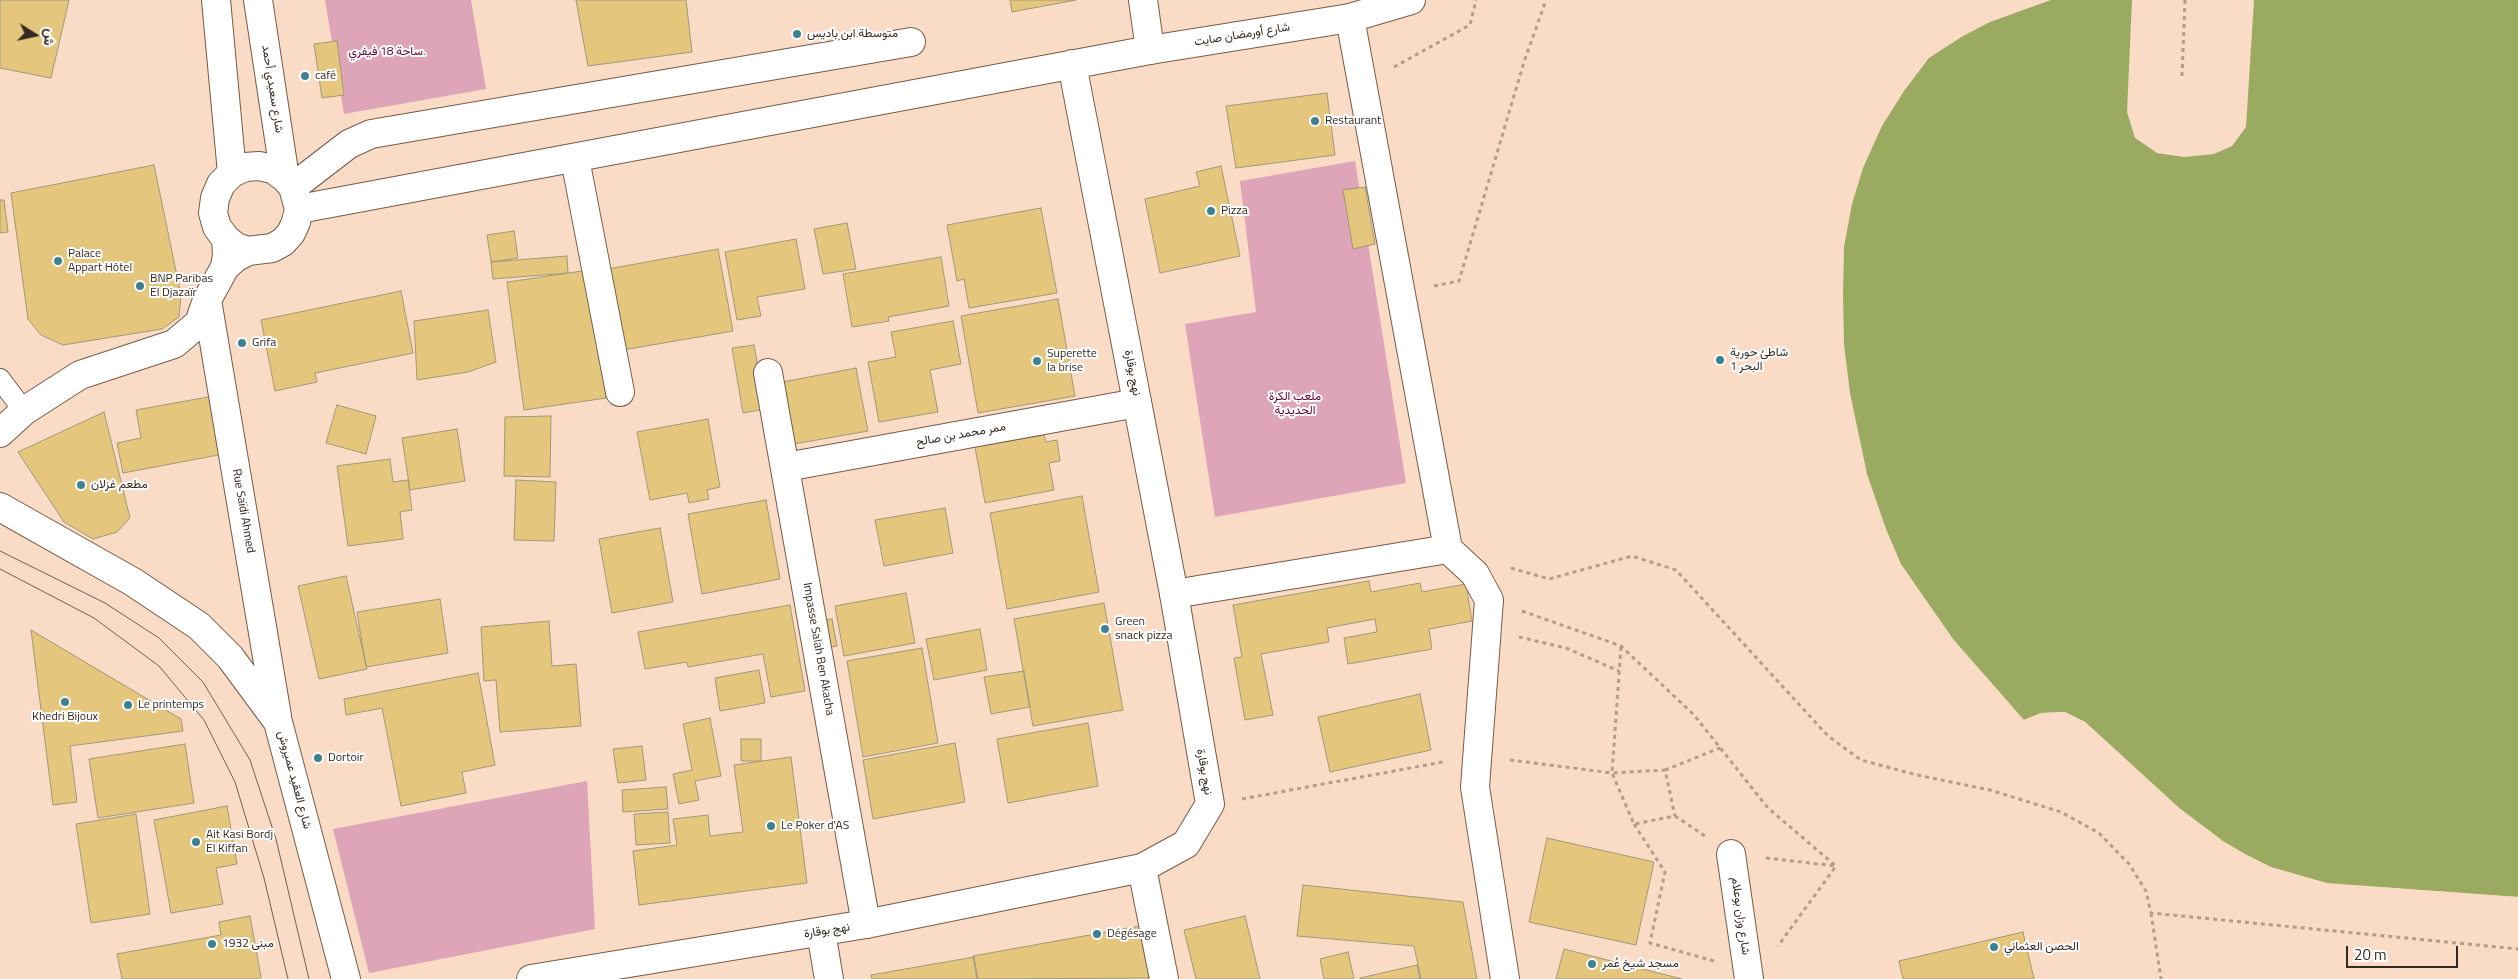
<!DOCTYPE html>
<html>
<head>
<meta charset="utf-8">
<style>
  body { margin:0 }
  #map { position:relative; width:2518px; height:979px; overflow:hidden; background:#fadbc5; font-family:"Titillium Web",Vazirmatn,sans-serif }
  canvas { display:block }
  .north { position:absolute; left:10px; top:10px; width:50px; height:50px; -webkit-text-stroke:4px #fff; paint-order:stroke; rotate:100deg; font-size:14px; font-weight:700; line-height:20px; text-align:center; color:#342921 }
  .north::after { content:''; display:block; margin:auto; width:18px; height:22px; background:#342921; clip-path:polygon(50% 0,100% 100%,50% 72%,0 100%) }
  .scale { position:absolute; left:2346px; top:946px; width:112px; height:22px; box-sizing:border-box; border:2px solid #342921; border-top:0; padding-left:6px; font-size:15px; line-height:18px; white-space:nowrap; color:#342921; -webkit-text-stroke:4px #fff; paint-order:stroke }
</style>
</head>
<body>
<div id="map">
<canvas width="2518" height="979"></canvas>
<div class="north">ش</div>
<div class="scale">20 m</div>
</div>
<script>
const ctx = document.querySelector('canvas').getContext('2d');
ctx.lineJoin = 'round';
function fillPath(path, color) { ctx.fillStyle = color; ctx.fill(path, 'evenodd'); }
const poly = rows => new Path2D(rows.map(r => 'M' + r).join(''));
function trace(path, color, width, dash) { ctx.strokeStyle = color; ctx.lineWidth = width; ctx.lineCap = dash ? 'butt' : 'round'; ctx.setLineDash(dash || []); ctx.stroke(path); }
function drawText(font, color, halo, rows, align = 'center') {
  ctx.font = font + ' "Titillium Web",Vazirmatn,sans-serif'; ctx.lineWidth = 4; ctx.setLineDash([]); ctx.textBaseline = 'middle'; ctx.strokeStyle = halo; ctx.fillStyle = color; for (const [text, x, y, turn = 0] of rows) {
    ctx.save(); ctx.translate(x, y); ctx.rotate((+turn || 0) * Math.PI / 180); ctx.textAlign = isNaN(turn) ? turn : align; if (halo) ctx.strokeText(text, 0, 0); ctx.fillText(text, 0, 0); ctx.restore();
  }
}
fillPath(poly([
  [325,0,471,0,486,89,344,114],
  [1355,161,1406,483,1215,517,1185,324,1256,312,1240,181],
  [587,781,595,929,369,973,333,829]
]), '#dea4b8');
fillPath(poly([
  [2051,0,2132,0,2127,112,2135,138,2157,153,2184,157,2214,154,2232,146,2246,127,2254,0,2518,0,2518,897,2327,883,2271,867,2245,854,2223,841,2178,807,2085,722,2065,712,2041,713,2024,720,1953,639,1901,564,1886,529,1867,474,1850,393,1844,344,1843,293,1844,247,1852,204,1863,168,1882,126,1904,91,1929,58,1963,36,1990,22]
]), '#9aaa61');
fillPath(poly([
  [2065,712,2085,722,2178,807,2178,810,2084,724,2064,714,2042,715,2024,723,2021,721,2041,713],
  [2318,883,2518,897,2518,900,2327,886]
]), '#fadbc5');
const building = poly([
  [0,0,69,0,51,78,0,68,0,0],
  [576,0,686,0,692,52,588,66,576,0],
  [1010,0,1076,0,1012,12,1010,0],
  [337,41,344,95,322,98,314,44,337,41],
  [1327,93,1335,155,1236,168,1226,106,1327,93],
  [154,165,181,295,179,317,162,329,63,345,41,335,28,319,11,193,154,165],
  [1221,166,1240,256,1160,273,1145,199,1200,186,1196,172,1221,166],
  [1365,187,1375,244,1353,249,1343,190,1365,187],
  [0,200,4,200,8,232,0,233,0,200],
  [1041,208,1057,293,969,308,964,279,957,281,947,225,1041,208],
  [847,223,856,269,823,274,814,229,847,223],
  [514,231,518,258,491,262,487,235,514,231],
  [796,239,805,289,757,297,761,316,737,320,725,252,796,239],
  [718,249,733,331,623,350,608,269,718,249],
  [567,256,568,273,493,279,491,262,567,256],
  [941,257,949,306,888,317,889,321,852,327,843,274,941,257],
  [589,270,606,398,524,410,507,282,589,270],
  [401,291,413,353,315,373,317,382,275,391,261,320,401,291],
  [1058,299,1075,396,978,413,961,316,1058,299],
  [488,310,496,362,468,372,417,380,414,321,488,310],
  [953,321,961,364,930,370,938,412,879,422,868,362,896,357,891,332,953,321],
  [754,345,765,409,743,413,732,348,754,345],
  [856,368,868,431,794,444,783,382,856,368],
  [219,395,229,453,123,473,117,443,141,438,136,410,219,395],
  [337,405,376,416,366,454,326,443,337,405],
  [104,412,130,518,117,532,93,539,64,522,18,452,104,412],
  [551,416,550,477,504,476,505,417,551,416],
  [708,419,720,487,707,490,709,499,689,503,687,493,650,500,637,432,708,419],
  [457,429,465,481,410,490,402,438,457,429],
  [1044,435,1046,442,1057,440,1060,461,1049,463,1054,490,985,503,975,447,1044,435],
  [390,459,393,482,408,480,412,510,400,512,403,539,348,546,337,466,390,459],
  [516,480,556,482,554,541,514,540,516,480],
  [1082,496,1099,592,1007,609,990,513,1082,496],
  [766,500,780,579,702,594,688,514,766,500],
  [945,508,953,553,884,566,875,520,945,508],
  [660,528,673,602,612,613,599,539,660,528],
  [346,576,367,669,319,679,298,586,346,576],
  [1369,581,1371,592,1420,583,1422,592,1466,584,1472,621,1429,629,1432,649,1348,664,1344,638,1377,632,1375,619,1327,628,1329,642,1261,654,1273,715,1245,720,1234,658,1242,657,1233,605,1369,581],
  [906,593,915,643,844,656,835,606,906,593],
  [440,599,448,653,366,667,357,612,440,599],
  [1104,603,1123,710,1033,726,1014,619,1104,603],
  [790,605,805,691,771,697,763,654,688,667,687,662,645,669,638,632,790,605],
  [832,619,837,646,821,649,817,621,832,619],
  [549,621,552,666,576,664,581,726,500,732,496,680,484,681,481,627,549,621],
  [980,629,987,670,934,680,926,639,980,629],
  [31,630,181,719,183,731,70,746,77,802,53,805,31,630],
  [922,648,938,743,863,757,847,661,922,648],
  [759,670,765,703,720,711,715,678,759,670],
  [1024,671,1030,707,991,714,984,677,1024,671],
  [478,673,495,765,462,772,466,793,401,806,382,708,346,715,344,699,478,673],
  [1420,694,1431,750,1330,772,1318,717,1420,694],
  [710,718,721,776,695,781,699,800,679,804,673,774,692,770,683,724,710,718],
  [1088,723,1098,786,1008,803,997,739,1088,723],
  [741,739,761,739,761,761,741,761,741,739],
  [955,743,965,802,873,819,863,760,955,743],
  [185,744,194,803,98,818,89,759,185,744],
  [642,746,646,780,618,783,613,749,642,746],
  [791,757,807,883,639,905,633,851,677,845,673,819,708,815,710,836,743,832,734,765,791,757],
  [666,787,668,809,623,812,622,790,666,787],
  [227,806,237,864,216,868,223,904,171,913,154,820,227,806],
  [668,812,670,843,636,845,634,814,668,812],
  [136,814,150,914,91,923,76,824,136,814],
  [1547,838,1654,862,1636,945,1529,922,1547,838],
  [1303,885,1463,902,1477,979,1421,979,1414,946,1297,936,1303,885],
  [250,916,261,977,260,979,122,979,117,954,221,935,219,922,250,916],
  [1245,916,1260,979,1196,979,1184,930,1245,916],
  [1140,926,1149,978,977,979,973,956,1140,926],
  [2023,932,2034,979,1903,979,1899,961,2023,932],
  [1564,949,1682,979,1556,979,1564,949],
  [1348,952,1354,979,1324,979,1320,959,1348,952],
  [974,957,978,979,872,979,871,975,974,957],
  [1417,965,1420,979,1360,979,1360,978,1417,965]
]);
fillPath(building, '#e4c77d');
trace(building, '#a39778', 1);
const lane = poly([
  [0,379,24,411]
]);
const street = poly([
  [1143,0,1150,50],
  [575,159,620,392],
  [293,187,349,144,371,134,911,42],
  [768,373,866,924],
  [786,467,1137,403],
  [1448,549,1475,574,1489,600,1475,787,1505,979],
  [1174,594,1448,549,1350,18],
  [1731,854,1749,979],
  [1142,868,1164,979]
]);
const secondary = poly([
  [216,0,232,173],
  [258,0,285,178],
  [299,209,1150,50,1350,18,1411,0],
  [225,267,235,258,248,251,272,248,283,242,291,233,296,222,299,209,293,187,285,178,273,169,259,166,245,167,232,173,221,184,215,198,213,213,217,227,226,239,236,247,248,251],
  [207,300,277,716],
  [0,433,24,411,80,375,174,344,199,323,207,300,225,267,227,255,226,239],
  [0,507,133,582,199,626,230,657,278,722,346,979],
  [821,932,829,979],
  [531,979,866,924,1142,868,1186,844,1210,804,1174,594,1072,64]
]);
trace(lane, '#765c49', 22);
trace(street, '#765c49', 30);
trace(secondary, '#765c49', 30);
trace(poly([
  [1394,67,1470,25,1476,0],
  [2182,76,2185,0],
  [1434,286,1459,281,1524,62,1546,0],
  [1511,568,1549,579,1632,556,1676,570,1828,736,1861,760,1917,775,1990,790,2061,812,2099,833,2129,864,2146,891,2151,913,2518,949],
  [1522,611,1621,646,1694,715,1768,808,1836,866,1778,946],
  [1519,637,1566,648,1619,671],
  [1621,647,1612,773,1665,770,1675,816],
  [1510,760,1612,773,1634,824,1675,816,1705,836],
  [1665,770,1720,748],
  [1242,799,1443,762],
  [1634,824,1665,872,1650,943,1714,961],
  [1766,858,1836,866],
  [2151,913,2161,979]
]), '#b59d8c', 3, [4, 4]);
trace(lane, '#fff', 20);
trace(street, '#fff', 28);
trace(secondary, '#fff', 28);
trace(poly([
  [0,551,105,603,159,638,203,682,250,760,276,839,309,979],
  [0,569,94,618,159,666,204,720,235,782,264,878,288,979]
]), '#716054', 1);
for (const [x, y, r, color] of [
  [797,34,5,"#3d828f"],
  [305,76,5,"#3d828f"],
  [1315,121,5,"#3d828f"],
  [1211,211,5,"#3d828f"],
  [58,261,5,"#3d828f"],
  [140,286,5,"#3d828f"],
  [242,343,5,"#3d828f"],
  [1720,360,5,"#3d828f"],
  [1037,361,5,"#3d828f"],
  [81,485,5,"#3d828f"],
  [1105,629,5,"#3d828f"],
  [65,702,5,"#3d828f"],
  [128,705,5,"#3d828f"],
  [318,758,5,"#3d828f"],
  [771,826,5,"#3d828f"],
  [196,842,5,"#3d828f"],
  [1097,934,5,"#3d828f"],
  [212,944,5,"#3d828f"],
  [1994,947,5,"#3d828f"],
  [1592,964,5,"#3d828f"]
]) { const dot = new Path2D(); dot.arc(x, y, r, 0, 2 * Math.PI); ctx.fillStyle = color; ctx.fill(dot); trace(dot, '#fff', 2); }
drawText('12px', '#342921', '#fff', [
  ["متوسطة ابن باديس",807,34],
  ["café",315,76],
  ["Restaurant",1325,121],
  ["Pizza",1221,211],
  ["Palace",68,254],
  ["Appart Hôtel",68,268],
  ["BNP Paribas",150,279],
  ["El Djazaïr",150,293],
  ["Grifa",252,343],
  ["شاطئ حورية",1730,353],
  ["البحر 1",1730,367],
  ["Superette",1047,354],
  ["la brise",1047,368],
  ["مطعم غزلان",91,485],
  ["Green",1115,622],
  ["snack pizza",1115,636],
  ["Le printemps",138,705],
  ["Khedri Bijoux",65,717,"center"],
  ["Dortoir",328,758],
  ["Le Poker d'AS",781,826],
  ["Ait Kasi Bordj",206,835],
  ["El Kiffan",206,849],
  ["Dégésage",1107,934],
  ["مبنى 1932",222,944],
  ["الحصن العثماني",2004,947],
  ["مسجد شيخ عُمر",1602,964]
], 'left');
drawText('12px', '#342921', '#fff', [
  ["شارع أورمضان صايت",1242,35,-9],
  ["شارع سعيدي أحمد",272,89,81],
  ["نهج بوقارة",1132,373,79],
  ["ممر محمد بن صالح",961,435,-10],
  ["Rue Saïdi Ahmed",243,511,80],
  ["Impasse Salah Ben Akacha",818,649,80],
  ["نهج بوقارة",1204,772,80],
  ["شارع العقيد عميروش",294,780,75],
  ["شارع وزان بوعلام",1740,916,82],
  ["نهج بوقارة",827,931,-9]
]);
drawText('12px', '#5e0033', '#fff', [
  ["ساحة 18 فيفري.",387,52],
  ["ملعب الكرة",1295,397],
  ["الحديدية",1295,411]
]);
</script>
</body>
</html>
